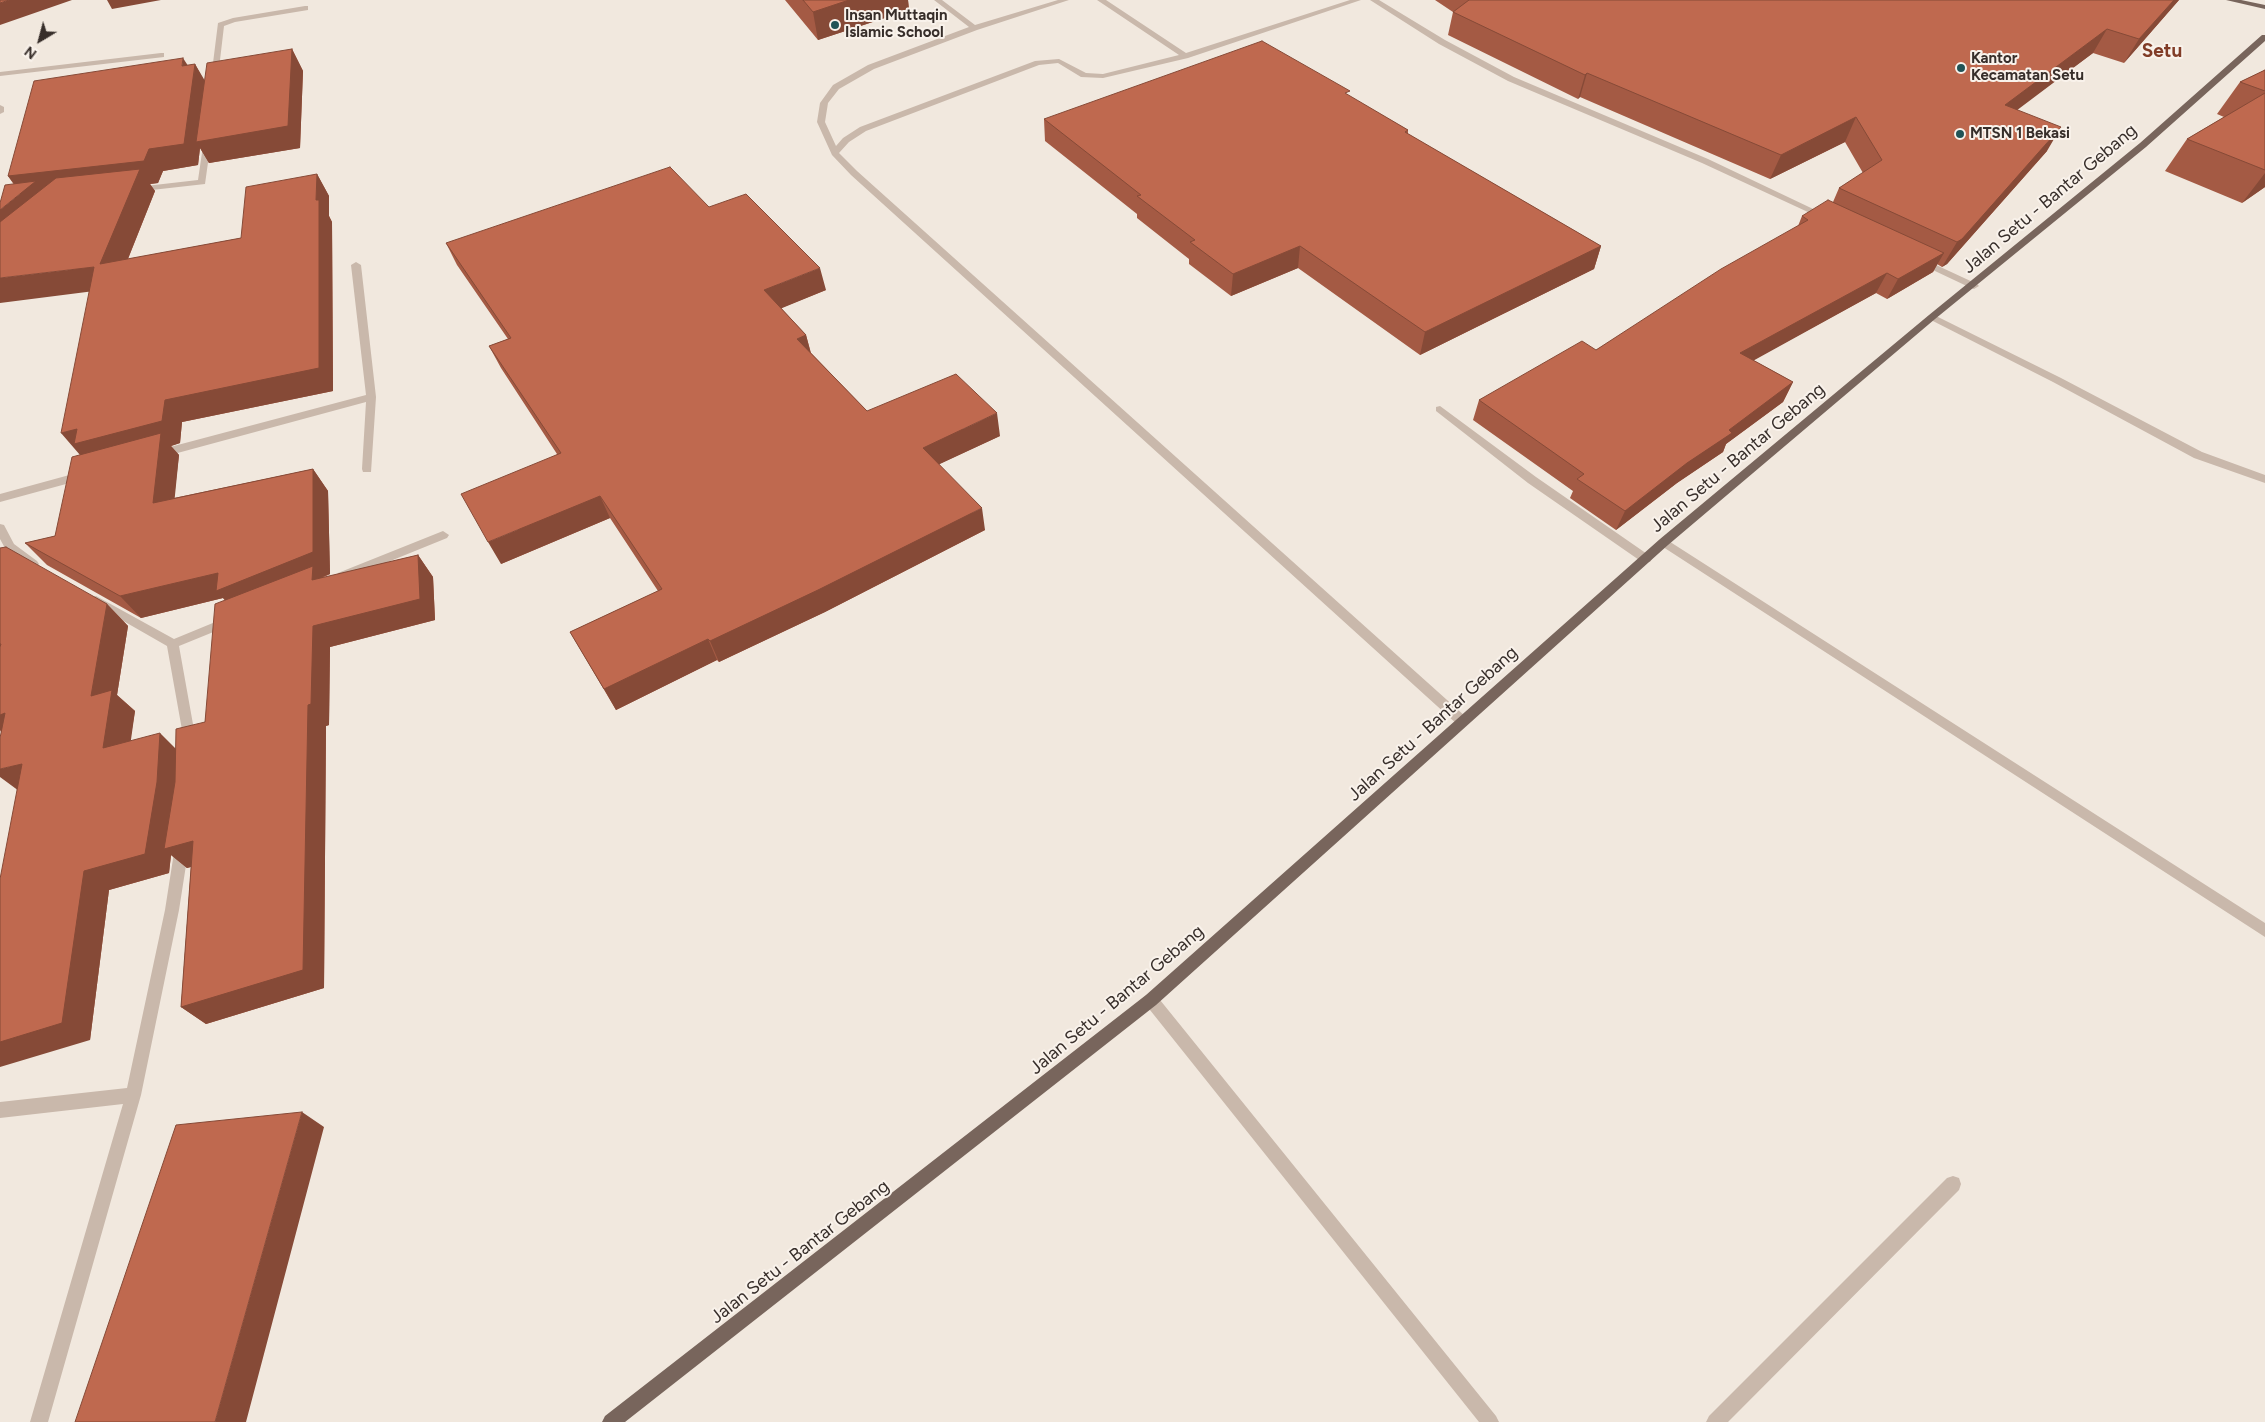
<!DOCTYPE html>
<html>
<head>
<meta charset="utf-8">
<style>
  body { margin:0 }
  #map { position:relative; width:2265px; height:1422px; overflow:hidden; background:#f1e8de; font-family:Figtree,sans-serif }
  canvas { display:block }
  .north { position:absolute; left:15px; top:15px; width:50px; height:50px; -webkit-text-stroke:4px #f9f2eb; paint-order:stroke; rotate:217deg; font-size:14px; font-weight:700; line-height:20px; text-align:center; color:#372e2a }
  .north::after { content:''; display:block; margin:auto; width:18px; height:22px; background:#372e2a; clip-path:polygon(50% 0,100% 100%,50% 72%,0 100%) }
</style>
</head>
<body>
<div id="map">
<canvas width="2265" height="1422"></canvas>
<div class="north">N</div>
</div>
<script>
const ctx = document.querySelector('canvas').getContext('2d');
ctx.lineJoin = 'round';
const poly = rows => new Path2D(rows.map(r => 'M' + r).join(''));
function fillPath(path, color) { ctx.fillStyle = color; ctx.fill(path, 'evenodd'); }
function trace(path, color, width, dash) { ctx.strokeStyle = color; ctx.lineWidth = width; ctx.lineCap = dash ? 'butt' : 'round'; ctx.setLineDash(dash || []); ctx.stroke(path); }
function drawText(font, color, halo, rows, align = 'center') {
  ctx.font = font + ' Figtree,sans-serif'; ctx.lineWidth = 4; ctx.setLineDash([]); ctx.textBaseline = 'middle'; ctx.strokeStyle = halo; ctx.fillStyle = color; for (const [text, x, y, turn = 0] of rows) {
    ctx.save(); ctx.translate(x, y); ctx.rotate((+turn || 0) * Math.PI / 180); ctx.textAlign = isNaN(turn) ? turn : align; if (halo) ctx.strokeText(text, 0, 0); ctx.fillText(text, 0, 0); ctx.restore();
  }
}
fillPath(poly([
  [934,0,942,0,975,25,1058,0,1069,0,977,30,874,69,839,89,828,103,825,122,836,146,843,138,860,127,1035,61,1059,59,1086,73,1103,74,1179,55,1097,0,1106,0,1186,53,1350,0,1361,0,1188,58,1103,78,1081,77,1058,63,1039,65,866,131,849,142,839,153,857,171,1466,717,1468,721,1466,725,1458,725,851,175,832,155,817,122,820,103,833,85,868,65,969,27,934,0],
  [1370,0,1379,0,1445,40,1514,77,1708,159,1830,217,1823,219,1702,163,1508,81,1439,44,1370,0],
  [305,6,308,6,308,10,235,22,224,26,218,77,211,79,218,23,233,18,305,6],
  [161,53,164,53,164,57,0,76,0,72,161,53],
  [0,105,4,107,4,112,0,114,0,105],
  [204,139,211,141,205,184,134,192,133,190,137,187,198,180,204,139],
  [1921,258,1977,284,1979,286,1974,289,1971,288,1918,263,1916,261,1921,258],
  [356,262,361,265,376,397,371,472,363,472,362,469,366,402,159,458,155,457,155,451,366,395,351,265,356,262],
  [1932,314,2061,378,2202,452,2265,475,2265,483,2194,458,2053,382,1929,319,1927,317,1932,314],
  [1440,406,1536,477,1650,556,1652,559,1650,562,1642,562,1528,483,1436,411,1436,407,1440,406],
  [84,471,88,472,89,475,88,478,0,502,0,494,84,471],
  [0,524,4,525,14,544,37,561,39,564,37,567,29,567,6,550,0,539,0,524],
  [443,531,449,535,447,538,346,579,342,580,336,576,338,573,443,531],
  [1664,538,2265,923,2265,937,1660,545,1658,542,1664,538],
  [96,596,174,639,225,618,233,618,235,621,233,624,179,646,196,741,194,745,186,745,184,741,167,646,92,603,90,600,92,597,96,596],
  [182,840,187,842,189,846,179,910,141,1095,48,1422,30,1422,123,1104,0,1118,0,1102,127,1088,165,910,175,846,177,842,182,840],
  [1151,993,1156,995,1496,1416,1499,1422,1479,1422,1146,1005,1144,1000,1146,995,1151,993],
  [1953,1176,1959,1178,1961,1184,1959,1190,1728,1422,1706,1422,1709,1416,1947,1178,1953,1176]
]), '#c9b8ab');
fillPath(poly([
  [2226,0,2241,0,2265,5,2265,9,2226,0],
  [2262,35,2265,35,2265,41,2146,147,1935,319,1668,545,1156,1005,625,1422,602,1422,605,1416,1146,995,1660,539,1929,315,2140,143,2262,35]
]), '#78655c');
fillPath(poly([
  [785,0,908,0,909,10,818,40],
  [1435,0,2179,0,2124,63,2093,53,2017,109,2047,151,1947,264,1942,267,1937,264,1933,272,1887,299,1876,293,1753,360,1793,382,1783,402,1726,444,1723,452,1677,483,1616,530,1570,498,1573,491,1473,420,1479,400,1596,350,1798,226,1802,216,1833,202,1839,188,1863,173,1845,142,1770,179,1580,97,1578,99,1448,35,1453,12],
  [292,49,303,71,300,148,209,163,200,148,198,165,163,171,158,183,150,184,155,191,128,259,241,238,317,174,329,196,329,216,332,222,333,391,182,422,180,443,171,446,179,455,174,498,313,469,328,491,330,574,322,578,418,555,433,577,435,620,330,647,329,725,326,726,324,988,206,1024,181,1007,191,867,187,868,171,855,169,873,109,890,90,1040,17,790,1,732,0,730,0,548,107,604,128,626,117,695,135,711,130,741,176,749,205,722,225,600,223,598,141,618,47,565,25,543,55,536,80,454,89,292,8,176,188,66,195,64,204,81],
  [2265,70,2265,187,2242,203,2165,171,2187,139,2224,117,2217,114,2240,82],
  [1349,96,1408,130,1408,134,1601,246,1594,269,1420,355,1298,268,1231,296,1189,264,1189,259,1137,218,1137,214,1045,141,1044,119],
  [446,243,826,290,781,308,806,335,811,353,867,411,1000,436,939,464,985,530,825,612,719,662,717,660,616,710,570,632,658,591,610,518,501,564,557,454,501,368,489,346,508,339,457,265]
]), '#a45a44');
fillPath(poly([
  [9,0,72,0,0,25,0,3],
  [107,0,161,0,112,9],
  [849,0,908,0,909,10,818,40,813,12],
  [2174,0,2179,0,2124,63,2139,39],
  [2107,29,2093,53,1992,129,2005,105],
  [292,49,303,71,300,148,209,163,200,148,198,165,163,171,158,183,150,184,155,191,117,286,100,264,0,247,0,210,21,193,8,176,182,66,183,58,194,75,195,64,208,86],
  [1587,73,1580,97,1578,99,1585,75],
  [1856,117,1845,142,1770,179,1781,155],
  [2061,127,2047,151,1947,264,1942,267,1957,242],
  [2265,173,2265,187,2242,203],
  [317,174,329,196,329,216,332,222,333,391,182,422,180,443,171,446,179,455,172,525,80,455,61,433,165,400,316,200],
  [1300,246,1298,268,1231,296,1233,274],
  [1601,246,1594,269,1420,355,1425,332],
  [1944,253,1933,272,1887,299,1898,279],
  [94,267,110,289,0,303,0,278],
  [820,268,826,290,770,313,764,290],
  [1887,273,1876,293,1731,373,1740,353],
  [806,335,812,358,797,339],
  [1793,382,1783,402,1726,444,1723,452,1677,483,1616,530,1625,511,1729,430],
  [997,413,1000,436,927,470,923,448],
  [313,469,328,491,330,574,322,577,329,587,235,612,223,598,141,618,120,596,218,573],
  [600,496,610,518,501,564,488,542],
  [982,508,985,530,825,612,719,662,710,641],
  [418,555,433,577,435,620,330,647,329,725,326,726,324,988,206,1024,181,1007,308,705,313,626],
  [107,604,128,626,117,695,135,711,127,768,103,748,91,696],
  [708,639,717,660,616,710,604,689],
  [5,713,10,739,0,730,0,715],
  [160,733,181,754,193,841,216,860,187,868,171,855,169,873,109,890,90,1040,0,1067,0,1042,84,871],
  [22,764,19,791,0,777,0,769],
  [302,1112,324,1127,246,1422,215,1422]
]), '#864a37');
const building = poly([
  [0,0,9,0,0,3,0,0],
  [803,0,849,0,813,12,803,0],
  [1469,0,2174,0,2139,39,2107,29,2005,105,2061,127,1962,239,1957,242,1839,188,1882,160,1856,117,1781,155,1587,73,1585,75,1453,12,1469,0],
  [1262,41,1350,91,1345,93,1408,130,1405,132,1601,246,1425,332,1300,246,1233,274,1190,242,1195,240,1137,196,1141,195,1044,119,1262,41],
  [292,49,288,126,196,142,207,63,292,49],
  [183,58,182,66,195,64,184,144,149,149,144,161,8,176,34,81,183,58],
  [2265,70,2265,91,2240,82,2265,70],
  [2265,93,2265,170,2187,139,2265,93],
  [670,167,709,207,746,194,820,268,764,290,806,335,797,339,867,411,956,374,997,413,923,448,982,508,818,590,710,641,708,639,604,689,570,632,662,589,600,496,488,542,461,494,561,453,489,346,511,338,446,243,670,167],
  [140,169,100,264,241,238,246,187,317,174,316,200,319,200,319,368,165,400,162,421,74,444,77,429,61,433,94,267,0,278,0,222,56,178,140,169],
  [36,181,0,210,0,203,5,185,36,181],
  [1828,200,1944,253,1898,279,1887,273,1740,353,1793,382,1729,430,1732,433,1687,463,1625,511,1577,479,1584,474,1479,400,1582,341,1596,350,1721,269,1808,220,1802,216,1828,200],
  [161,433,153,503,313,469,313,552,216,591,218,573,120,596,25,543,55,536,72,457,161,433],
  [6,547,107,604,91,696,112,690,103,748,160,733,157,782,145,854,84,871,62,1023,0,1042,0,879,22,764,0,769,0,738,5,713,0,715,0,647,1,644,0,644,0,548,6,547],
  [418,555,420,599,313,626,311,704,308,705,303,970,181,1007,193,841,164,849,175,782,176,729,205,722,215,604,313,566,312,580,418,555],
  [302,1112,215,1422,75,1422,176,1125,302,1112]
]);
fillPath(building, '#bf694f');
trace(building, '#864a37', 1);
for (const [x, y, r, color] of [
  [835,25,5,"#215356"],
  [1961,68,5,"#215356"],
  [1960,134,5,"#215356"]
]) { const dot = new Path2D(); dot.arc(x, y, r, 0, 2 * Math.PI); ctx.fillStyle = color; ctx.fill(dot); trace(dot, '#f9f2eb', 2); }
drawText('bold 15px', '#372e2a', '#f9f2eb', [
  ["Insan Muttaqin",845,16],
  ["Islamic School",845,33],
  ["Kantor",1971,59],
  ["Kecamatan Setu",1971,76],
  ["MTSN 1 Bekasi",1970,134]
], 'left');
drawText('18px', '#372e2a', '#f9f2eb', [
  ["Jalan Setu - Bantar Gebang",2050,199,-40],
  ["Jalan Setu - Bantar Gebang",1738,458,-40],
  ["Jalan Setu - Bantar Gebang",1433,724,-42],
  ["Jalan Setu - Bantar Gebang",1117,1000,-40],
  ["Jalan Setu - Bantar Gebang",800,1252,-38]
]);
drawText('bold 19px', '#813c27', '#f9f2eb', [
  ["Setu",2162,51]
]);
</script>
</body>
</html>
